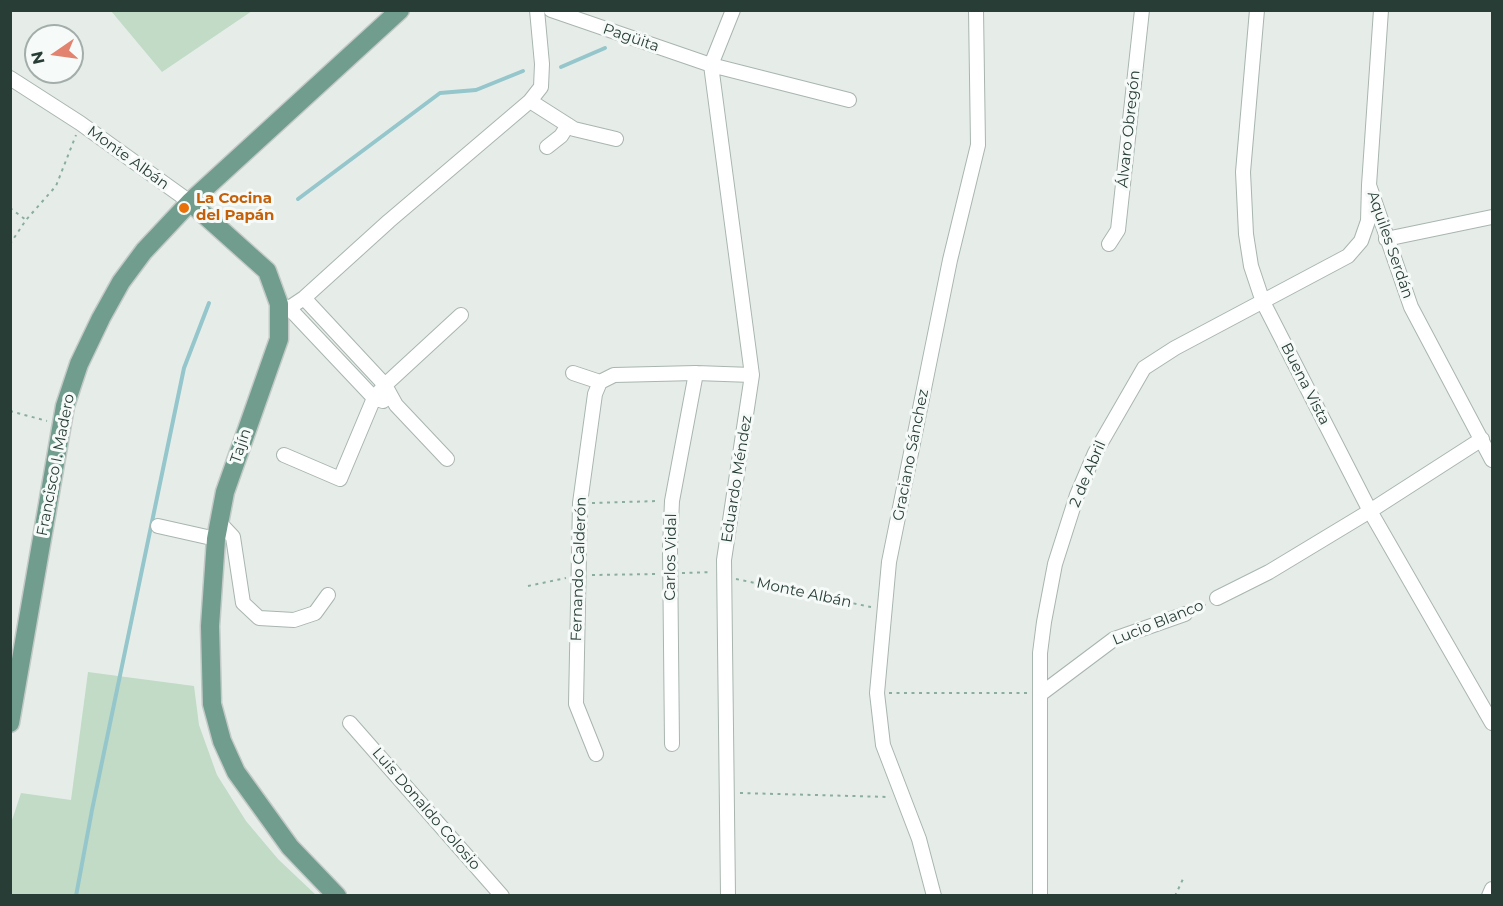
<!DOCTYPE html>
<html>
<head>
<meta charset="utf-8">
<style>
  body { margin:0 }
  #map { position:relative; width:1503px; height:906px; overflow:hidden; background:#e6ede9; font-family:Montserrat,sans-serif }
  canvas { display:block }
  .frame { position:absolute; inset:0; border:12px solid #273d35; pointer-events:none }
  .north { position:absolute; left:24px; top:24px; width:60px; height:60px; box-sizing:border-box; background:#f6faf8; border:2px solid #a3aeaa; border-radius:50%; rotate:257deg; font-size:16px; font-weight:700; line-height:24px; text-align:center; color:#273d35 }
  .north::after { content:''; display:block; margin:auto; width:21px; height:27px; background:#e1836f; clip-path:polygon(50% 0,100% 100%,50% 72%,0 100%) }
</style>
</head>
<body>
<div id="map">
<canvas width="1503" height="906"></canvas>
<div class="frame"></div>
<div class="north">N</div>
</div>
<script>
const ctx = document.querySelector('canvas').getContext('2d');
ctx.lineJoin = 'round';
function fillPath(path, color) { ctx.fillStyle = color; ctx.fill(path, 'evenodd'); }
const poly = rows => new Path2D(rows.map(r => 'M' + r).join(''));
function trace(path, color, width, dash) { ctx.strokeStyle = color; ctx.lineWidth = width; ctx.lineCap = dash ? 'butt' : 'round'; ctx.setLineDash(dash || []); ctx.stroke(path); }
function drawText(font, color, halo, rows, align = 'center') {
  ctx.font = font + ' Montserrat,sans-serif'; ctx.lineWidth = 6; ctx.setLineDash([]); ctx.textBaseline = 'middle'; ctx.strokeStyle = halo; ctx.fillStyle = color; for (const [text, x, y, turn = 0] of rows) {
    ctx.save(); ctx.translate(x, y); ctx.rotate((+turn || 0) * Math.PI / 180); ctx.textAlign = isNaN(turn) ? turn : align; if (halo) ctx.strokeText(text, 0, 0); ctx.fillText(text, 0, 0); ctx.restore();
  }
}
fillPath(poly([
  [111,11,252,11,162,72],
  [88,672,194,686,199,725,217,775,246,821,278,859,316,895,11,895,11,823,21,793,71,800]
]), '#c1dbc6');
trace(poly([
  [561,67,605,48],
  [298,199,440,93,476,90,523,71],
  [76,896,92,810,184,368,209,303]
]), '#95c6cb', 4);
const minor = poly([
  [551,10,711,65,849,100],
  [1257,10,1243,172,1246,234,1251,266,1263,302,1370,511,1492,723],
  [1381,10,1369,185,1411,307,1492,460],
  [10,78,80,123,190,202],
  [530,101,574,129,616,139],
  [547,147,561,136,568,125],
  [1386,239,1492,217],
  [1109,244,1118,230,1142,10],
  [304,298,385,385,396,405,447,459],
  [279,304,289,308,304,298,389,221,530,101,541,87,542,64,537,10],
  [289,308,374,398,383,401],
  [573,373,600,382],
  [284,455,340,479,374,398,385,385,461,315],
  [219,522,233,537,243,603,259,618,294,620,315,613,328,595],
  [158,526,216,539],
  [1217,598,1269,572,1370,511,1482,439],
  [1042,693,1114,639,1185,614],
  [350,723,502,896],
  [672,744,670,547,672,501,696,373],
  [596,754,576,704,580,503,595,394,600,382,614,375,696,373,752,375],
  [728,896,724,560,752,375,711,65,733,10],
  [934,896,919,839,883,745,877,693,889,562,950,260,978,145,976,10],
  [1040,896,1040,653,1044,622,1055,564,1077,495,1095,453,1144,368,1175,348,1348,256,1361,241,1368,221,1369,185],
  [1489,896,1492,889]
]);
const major = poly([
  [190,202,267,271,279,304,279,339,225,492,216,539,210,626,212,704,222,741,236,772,290,847,337,896],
  [10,723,65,406,79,364,101,318,121,282,144,251,190,202,400,10]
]);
trace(minor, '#a9b5af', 16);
trace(major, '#c3c9c6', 21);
trace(poly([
  [10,208,26,220],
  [10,244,26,220,56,186,76,135],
  [10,411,47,421],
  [592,503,658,501],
  [682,573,712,572],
  [592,575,658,574],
  [736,579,871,607],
  [528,586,566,578],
  [1196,609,1207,604],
  [889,693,1027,693],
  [740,793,890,797],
  [1175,896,1183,879]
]), '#8aad9f', 2, [3, 4.5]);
trace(minor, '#fff', 14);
trace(major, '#709d8e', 18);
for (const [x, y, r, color] of [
  [184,208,6,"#e8710a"]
]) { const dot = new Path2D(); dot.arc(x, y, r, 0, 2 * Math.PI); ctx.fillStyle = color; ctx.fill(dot); trace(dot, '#f6faf8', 2); }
drawText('15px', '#273d35', '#f6faf8', [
  ["Pagüita",631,38,19],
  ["Álvaro Obregón",1129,129,-84],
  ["Monte Albán",128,158,36],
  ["Aquiles Serdán",1390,245,71],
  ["Buena Vista",1305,384,63],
  ["Tajín",241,446,-71],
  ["Graciano Sánchez",911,455,-79],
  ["Francisco I. Madero",56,465,-79],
  ["2 de Abril",1088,474,-67],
  ["Eduardo Méndez",737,479,-81],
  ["Carlos Vidal",671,557,-89],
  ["Fernando Calderón",579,569,-88],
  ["Monte Albán",804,593,12],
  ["Lucio Blanco",1158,623,-22],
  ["Luis Donaldo Colosio",426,809,49]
]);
drawText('bold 15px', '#c56008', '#f6faf8', [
  ["La Cocina",196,199],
  ["del Papán",196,216]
], 'left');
</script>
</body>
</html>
